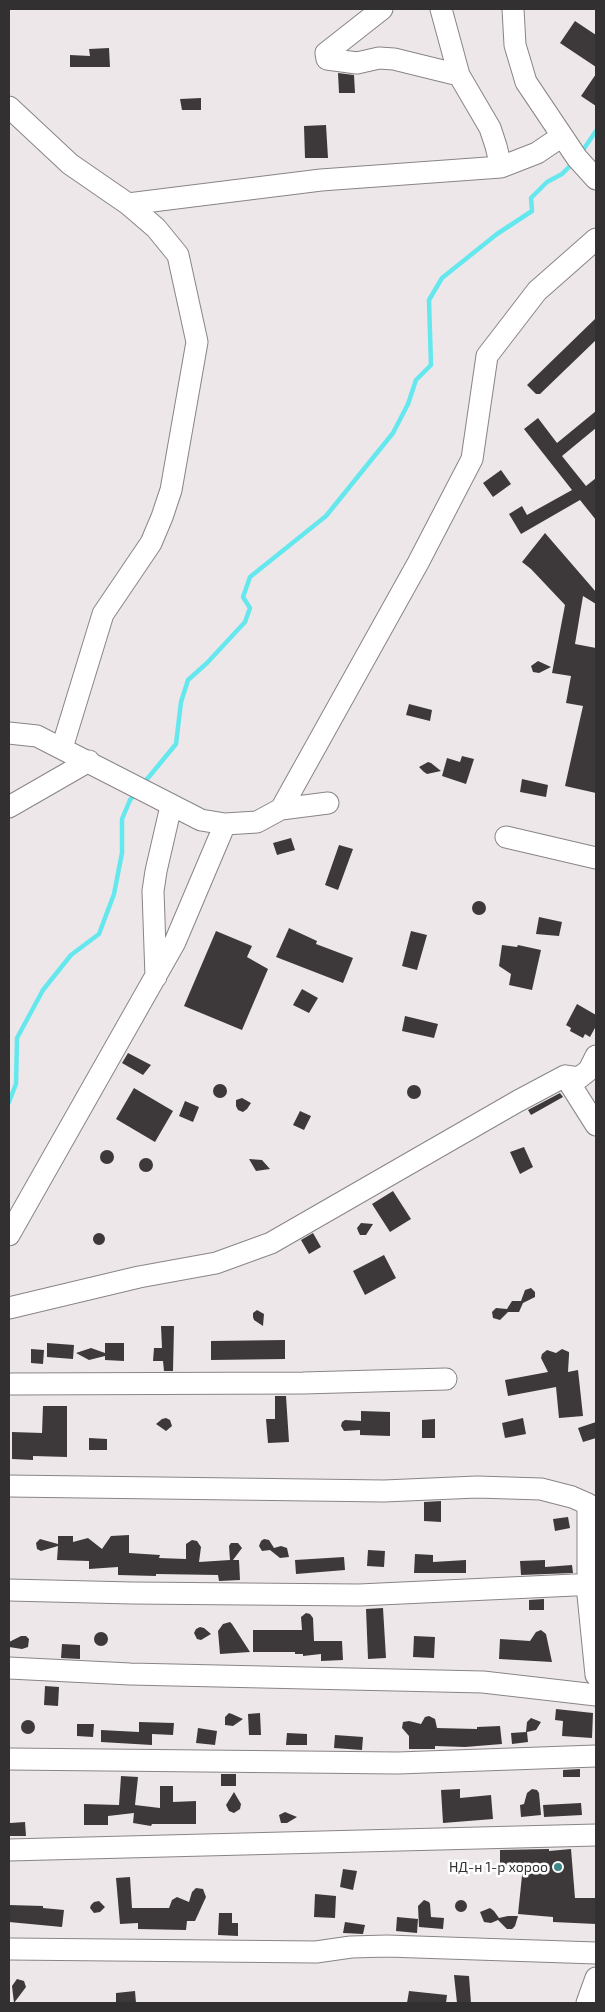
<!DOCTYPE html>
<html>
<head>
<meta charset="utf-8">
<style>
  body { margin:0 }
  #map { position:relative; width:605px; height:2012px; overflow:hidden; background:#ede7ea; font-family:"Exo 2",sans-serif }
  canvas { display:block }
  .frame { position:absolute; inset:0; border:10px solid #323031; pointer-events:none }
</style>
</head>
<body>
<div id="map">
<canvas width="605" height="2012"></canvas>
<div class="frame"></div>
</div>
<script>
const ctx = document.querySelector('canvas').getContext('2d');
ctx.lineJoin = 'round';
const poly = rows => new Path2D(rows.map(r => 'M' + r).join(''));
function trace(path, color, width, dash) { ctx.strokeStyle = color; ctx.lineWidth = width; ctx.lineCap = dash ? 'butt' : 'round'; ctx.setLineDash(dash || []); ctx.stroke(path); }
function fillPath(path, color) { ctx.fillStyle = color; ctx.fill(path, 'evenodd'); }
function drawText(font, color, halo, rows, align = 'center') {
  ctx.font = font + ' "Exo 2",sans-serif'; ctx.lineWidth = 5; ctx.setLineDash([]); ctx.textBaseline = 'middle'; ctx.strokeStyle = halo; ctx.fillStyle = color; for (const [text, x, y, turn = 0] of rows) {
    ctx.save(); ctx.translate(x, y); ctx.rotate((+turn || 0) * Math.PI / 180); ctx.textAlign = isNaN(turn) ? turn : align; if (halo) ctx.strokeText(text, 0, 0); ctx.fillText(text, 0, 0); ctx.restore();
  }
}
trace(poly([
  [581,153,596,131],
  [143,784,176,744,181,702,188,680,207,663,245,622,250,608,243,597,250,577,326,516,393,433,408,404,416,380,431,365,429,300,442,278,497,234,532,211,531,198,547,182,562,174,573,163],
  [9,1102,16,1084,17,1038,43,990,71,955,99,934,114,894,122,853,122,819,130,800,135,794]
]), '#64e8ee', 4.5);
fillPath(poly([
  [575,21,596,35,596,67,560,43],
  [109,48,110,67,70,67,70,55,90,56,89,49],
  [338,73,354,75,355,93,339,93],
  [596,74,596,106,581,96],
  [201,98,201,110,182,110,180,99],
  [326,125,328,158,305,158,304,126],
  [596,318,596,340,540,394,536,394,527,385],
  [596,411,596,428,562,456,586,486,596,478,596,520,580,500,521,534,509,514,522,506,527,515,572,490,524,429,538,418,557,443],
  [501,470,511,484,493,497,483,483],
  [545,533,596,592,596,604,583,596,575,644,596,648,596,793,565,786,583,706,566,703,571,676,552,673,565,605,531,569,522,562],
  [538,661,551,667,539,673,533,672,531,666],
  [409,704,432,710,430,721,406,715],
  [462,756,474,759,466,784,442,776,447,758,460,762],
  [428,762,431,763,441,771,427,774,424,772,419,767],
  [522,779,548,785,546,797,520,792],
  [291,838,295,850,277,855,273,843],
  [339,845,353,849,338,890,325,885],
  '472 908a7 7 0 1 1 14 0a7 7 0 1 1-14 0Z',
  [539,917,562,922,559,936,536,934],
  [289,928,317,941,316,944,353,958,343,983,276,957],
  [216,931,252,946,247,957,268,969,242,1030,184,1006],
  [411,931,427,935,417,970,402,966],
  [502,945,517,947,518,945,541,950,532,990,509,985,511,974,499,966],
  [302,989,318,998,309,1013,293,1005],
  [577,1004,596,1015,596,1026,590,1037,585,1034,583,1038,570,1031,571,1028,566,1025],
  [405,1016,438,1024,434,1038,402,1031],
  [128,1053,151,1065,143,1075,122,1063],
  '213 1091a7 7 0 1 1 14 0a7 7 0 1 1-14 0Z',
  '407 1092a7 7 0 1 1 14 0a7 7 0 1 1-14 0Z',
  [134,1088,173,1111,155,1142,116,1119],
  [560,1093,563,1097,531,1115,528,1110],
  [242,1098,251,1103,247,1109,243,1112,238,1110,236,1106,236,1100],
  [185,1101,199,1107,193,1122,179,1116],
  [300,1111,311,1116,304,1130,293,1125],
  [524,1147,533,1167,520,1174,510,1152],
  '100 1157a7 7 0 1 1 14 0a7 7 0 1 1-14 0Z',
  '139 1165a7 7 0 1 1 14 0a7 7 0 1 1-14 0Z',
  [249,1159,262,1160,270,1169,256,1171],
  [393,1191,411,1219,390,1232,372,1204],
  [361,1223,373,1224,366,1235,360,1235,358,1231,357,1228],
  '93 1239a6 6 0 1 1 12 0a6 6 0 1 1-12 0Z',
  [313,1233,321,1247,309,1254,301,1240],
  [384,1255,396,1278,365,1295,353,1271],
  [531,1288,535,1292,535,1297,523,1303,519,1312,508,1312,500,1320,493,1318,492,1312,496,1308,507,1309,512,1301,521,1301,525,1290],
  [257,1310,264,1314,263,1326,254,1320,253,1317,253,1313],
  [161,1326,174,1326,173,1371,164,1371,163,1361,153,1361,154,1348,162,1348],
  [285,1340,285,1359,211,1360,211,1341],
  [47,1343,74,1345,73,1359,47,1357],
  [105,1343,124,1343,124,1361,105,1360,105,1356,89,1360,76,1353,91,1348,105,1353],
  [31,1349,44,1350,43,1364,31,1363],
  [562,1349,569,1352,569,1355,568,1372,578,1370,583,1416,559,1418,556,1387,508,1396,505,1380,548,1372,541,1358,542,1354,547,1350,556,1353],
  [275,1396,286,1396,289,1442,268,1443,266,1419,275,1419],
  [43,1406,67,1406,67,1457,33,1456,33,1460,12,1459,12,1432,42,1433],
  [361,1411,390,1412,390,1436,360,1435,360,1430,344,1431,341,1426,342,1422,345,1420,361,1421],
  [166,1418,170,1420,172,1426,166,1431,156,1424,162,1419],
  [523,1418,526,1434,505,1438,502,1423],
  [435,1419,435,1438,422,1438,422,1420],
  [596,1422,596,1438,583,1442,578,1428],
  [89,1438,107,1439,107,1450,89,1450],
  [441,1501,441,1522,424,1521,424,1502],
  [568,1517,570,1528,555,1531,553,1519],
  [129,1535,129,1553,160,1555,159,1558,186,1559,186,1544,192,1540,197,1541,201,1547,199,1562,230,1560,229,1546,231,1543,238,1543,242,1548,233,1560,239,1560,240,1580,219,1581,218,1575,156,1574,156,1576,118,1575,118,1567,89,1569,89,1561,57,1560,58,1546,41,1551,37,1549,36,1543,40,1539,58,1544,58,1536,73,1536,73,1542,88,1538,102,1549,111,1536],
  [264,1539,269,1540,274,1548,281,1546,287,1548,289,1557,280,1558,270,1550,262,1551,259,1546,261,1541],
  [368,1550,385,1551,384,1567,367,1566],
  [415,1554,433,1555,433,1562,466,1560,466,1573,414,1573],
  [344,1557,345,1570,296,1574,295,1560],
  [545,1560,545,1567,572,1565,573,1573,521,1575,520,1561],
  [544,1599,544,1610,529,1610,529,1600],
  [383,1608,386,1658,368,1659,366,1609],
  [306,1613,310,1614,313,1618,314,1641,342,1641,343,1660,321,1661,321,1654,303,1656,303,1654,295,1654,295,1652,253,1652,253,1630,302,1630,301,1617],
  [230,1622,232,1624,250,1652,220,1654,218,1631,223,1624],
  [200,1627,204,1628,211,1634,201,1640,197,1639,194,1633,196,1629],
  [541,1630,546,1634,552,1662,499,1659,500,1639,530,1641,536,1632],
  '94 1639a7 7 0 1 1 14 0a7 7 0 1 1-14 0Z',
  [21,1636,26,1636,29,1639,28,1647,22,1649,9,1647,9,1642],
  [414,1636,435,1637,434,1658,413,1657],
  [62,1644,80,1645,80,1659,61,1658],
  [45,1686,59,1687,58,1706,44,1705],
  [556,1709,593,1713,592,1738,562,1736,563,1721,555,1720],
  [229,1713,232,1714,243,1719,233,1726,225,1725,225,1717],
  [260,1713,261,1735,249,1735,248,1714],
  [429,1716,435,1719,437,1728,477,1729,477,1727,500,1726,502,1744,465,1747,435,1746,435,1749,409,1749,409,1736,402,1728,403,1722,409,1721,421,1724,425,1717],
  [531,1718,541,1722,536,1730,527,1732,528,1742,512,1744,511,1733,526,1732,527,1722],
  '21 1727a7 7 0 1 1 14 0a7 7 0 1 1-14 0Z',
  [139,1722,174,1723,173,1735,152,1734,152,1745,101,1742,101,1730,139,1732],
  [77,1724,94,1724,93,1737,77,1736],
  [198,1728,217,1731,215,1745,196,1743],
  [287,1733,307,1734,307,1745,286,1745],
  [335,1735,363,1737,362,1750,334,1748],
  [580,1769,580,1777,563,1777,563,1770],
  [221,1774,236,1774,236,1786,221,1786],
  [121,1776,138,1777,135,1805,160,1808,160,1786,173,1786,173,1802,196,1801,196,1824,152,1824,151,1826,133,1823,134,1813,108,1816,108,1825,84,1825,84,1804,119,1805],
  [460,1789,460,1798,491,1795,493,1819,443,1823,441,1790],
  [532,1789,537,1790,539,1793,541,1815,521,1817,520,1805,524,1804,527,1793],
  [234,1792,241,1804,240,1809,234,1813,229,1811,226,1805],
  [581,1803,582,1815,544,1817,543,1805],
  [285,1812,297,1817,287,1823,281,1823,279,1815],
  [25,1822,26,1836,10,1836,10,1823],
  [549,1849,549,1851,571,1849,575,1898,596,1898,596,1924,553,1922,553,1917,518,1914,523,1866,500,1866,500,1850],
  [343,1869,357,1871,353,1890,340,1887],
  [130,1877,132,1908,169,1908,172,1900,177,1897,189,1902,192,1892,196,1888,203,1889,206,1897,195,1921,187,1921,186,1930,138,1929,138,1923,120,1924,116,1878],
  [315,1894,336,1896,335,1918,314,1917],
  '455 1906a6 6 0 1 1 12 0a6 6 0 1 1-12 0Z',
  [424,1900,429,1902,430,1904,431,1917,444,1918,443,1929,419,1927,418,1906],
  [99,1901,105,1907,100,1912,94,1913,90,1908,91,1905,94,1902],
  [9,1905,43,1906,43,1908,64,1910,62,1927,9,1922],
  [490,1908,494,1911,499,1918,508,1916,518,1916,515,1926,512,1929,507,1929,498,1920,491,1923,484,1922,480,1912],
  [219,1913,232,1913,232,1923,238,1923,238,1936,218,1935],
  [397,1917,418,1919,417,1933,396,1931],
  [345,1922,365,1925,363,1934,343,1933],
  [454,1975,469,1976,471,2003,457,2003],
  [17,1979,24,1981,26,1987,14,2003,12,1986],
  [135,1991,136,2003,116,2003,116,1993],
  [409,1991,447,1995,446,2003,407,2003]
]), '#3d393b');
const minor = poly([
  [441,9,459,75],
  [513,9,515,45,526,82,577,158,596,179],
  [9,107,70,164,128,204,156,228,178,255,197,342,171,490,162,517,151,543,103,614,62,748],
  [501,167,537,153,562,136],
  [128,204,321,180,501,167,496,146,490,128,459,75,394,59,379,58,357,63,327,59,326,53,382,9],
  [9,733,37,736,201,820,225,824,257,822,281,809,328,803],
  [9,807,89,761],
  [281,809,418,563,472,459,487,356,537,291,596,239],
  [506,837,596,858],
  [156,977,153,891,156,871,171,806],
  [565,1076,596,1125],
  [9,1235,175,942,225,824],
  [9,1308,139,1277,216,1263,271,1243,518,1101,565,1076,579,1078,589,1070,596,1056],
  [9,1384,303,1383,446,1379],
  [9,1486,384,1491,477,1487,541,1489,572,1497,588,1504,588,1595,596,1675],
  [9,1590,132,1593,359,1595,596,1584],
  [9,1668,130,1674,483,1682,596,1695],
  [9,1759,398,1763,596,1756],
  [9,1850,596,1835],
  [9,1949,316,1952,351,1947,387,1946,596,1953],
  [587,2003,596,1978]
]);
trace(minor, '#898487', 23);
trace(minor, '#fff', 21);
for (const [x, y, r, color] of [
  [558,1867,5,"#3d8689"]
]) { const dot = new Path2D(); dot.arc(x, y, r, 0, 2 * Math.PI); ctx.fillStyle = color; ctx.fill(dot); trace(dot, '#fff', 2); }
drawText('14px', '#323031', '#fff', [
  ["НД-н 1-р хороо",548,1867]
], 'right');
</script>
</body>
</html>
